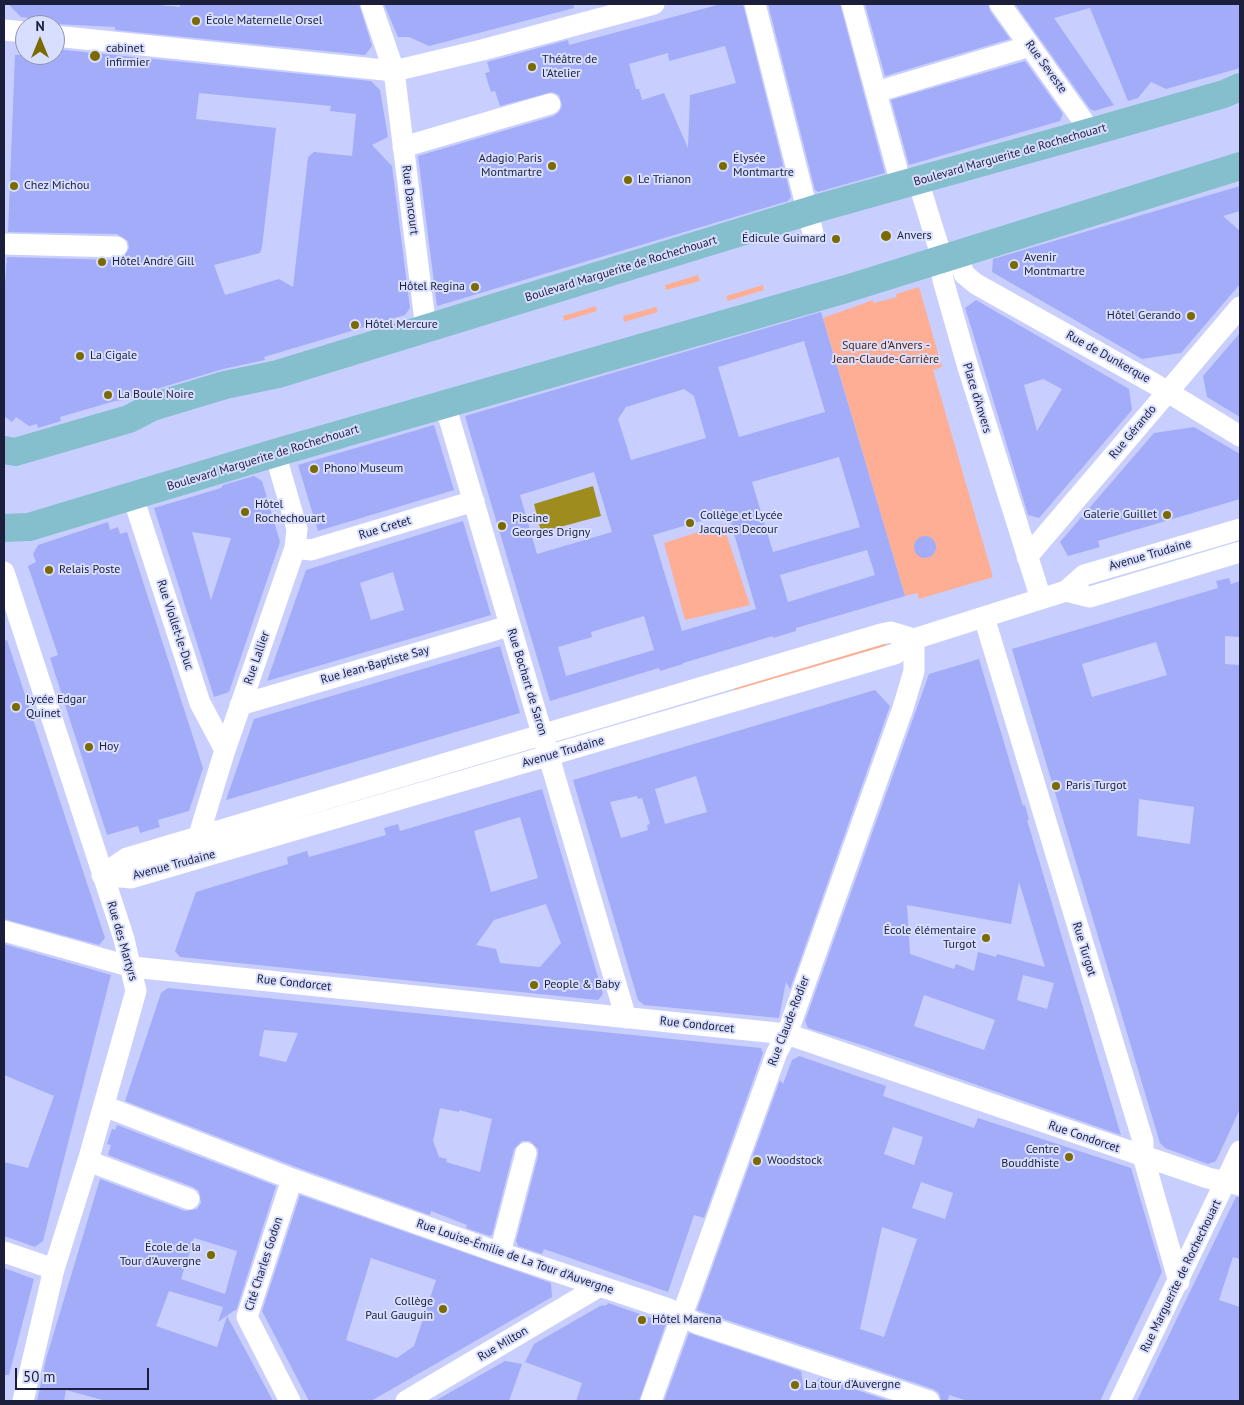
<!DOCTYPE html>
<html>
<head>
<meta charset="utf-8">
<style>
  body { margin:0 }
  #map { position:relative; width:1244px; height:1405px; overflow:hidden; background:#c8cffe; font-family:"PT Sans",sans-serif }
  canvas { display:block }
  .frame { position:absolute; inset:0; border:5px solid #1c1f3c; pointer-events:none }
  .north { position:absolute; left:15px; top:15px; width:50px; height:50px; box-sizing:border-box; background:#d8defd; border:1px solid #8d92b0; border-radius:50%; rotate:0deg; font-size:14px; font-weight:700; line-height:20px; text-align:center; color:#1c1f3c }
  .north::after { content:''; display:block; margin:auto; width:18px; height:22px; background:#7b6a02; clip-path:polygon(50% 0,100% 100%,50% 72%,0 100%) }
  .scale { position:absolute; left:15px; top:1368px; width:134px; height:22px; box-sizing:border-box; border:2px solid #1c1f3c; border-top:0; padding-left:6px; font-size:15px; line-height:18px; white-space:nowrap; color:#1c1f3c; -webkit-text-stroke:4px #d8defd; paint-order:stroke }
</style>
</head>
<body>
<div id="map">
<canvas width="1244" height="1405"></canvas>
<div class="frame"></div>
<div class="north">N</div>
<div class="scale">50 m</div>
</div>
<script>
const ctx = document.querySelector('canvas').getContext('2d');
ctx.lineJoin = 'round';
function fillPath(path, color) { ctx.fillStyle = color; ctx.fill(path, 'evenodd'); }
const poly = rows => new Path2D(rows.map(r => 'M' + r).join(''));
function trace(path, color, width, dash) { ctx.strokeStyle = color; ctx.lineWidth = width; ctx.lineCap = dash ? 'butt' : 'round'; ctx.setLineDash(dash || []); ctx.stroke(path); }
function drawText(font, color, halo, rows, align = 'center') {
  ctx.font = font + ' "PT Sans",sans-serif'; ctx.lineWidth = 4; ctx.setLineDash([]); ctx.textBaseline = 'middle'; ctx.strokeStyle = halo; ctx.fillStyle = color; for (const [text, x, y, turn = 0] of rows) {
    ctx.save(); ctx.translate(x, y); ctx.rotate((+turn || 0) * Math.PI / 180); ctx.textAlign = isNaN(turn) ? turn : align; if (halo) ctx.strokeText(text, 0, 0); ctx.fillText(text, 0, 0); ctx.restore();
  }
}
fillPath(poly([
  [698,275,700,281,666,290,665,285],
  [763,285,764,290,728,301,726,296],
  [919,287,942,367,933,370,993,577,919,599,917,593,905,596,823,318,873,300,874,303,897,297,896,294],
  [596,306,597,311,564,321,563,316],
  [656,307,658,312,624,322,623,316],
  [723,524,750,605,685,620,664,543],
  [885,642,887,650,736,694,734,687]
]), '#feae94');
fillPath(poly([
  [593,486,601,516,541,532,534,504]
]), '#9f8c1e');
fillPath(poly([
  [8,4,150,4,180,7,180,4,359,4,372,46,365,55,115,30,115,27,55,24,55,21,21,17],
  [384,4,573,4,574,8,429,46,409,37,398,37],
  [721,4,743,4,791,197,788,201,437,306,418,156,554,116,559,112,562,106,559,95,552,92,500,106,495,91,491,92,485,73,490,72,487,62,568,40,569,45],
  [725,46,736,83,690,95,688,148,664,93,642,100,639,89,636,89,629,64,668,53,669,61],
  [768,4,840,4,885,173,818,192,815,190],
  [865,4,988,4,990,11,1010,39,885,76],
  [1015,4,1240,4,1240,68,1166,89,1151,82,1138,98,1128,101,1090,8,1054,18,1114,105,1094,111,1090,109],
  [55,49,371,81,380,90,388,137,372,145,392,166,410,308,405,315,264,357,265,360,223,369,133,396,124,400,115,401,60,417,61,421,38,428,37,424,29,426,16,417,12,422,4,416,4,297,7,257,117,260,123,258,129,248,128,241,117,234,8,232,15,55,55,55],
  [199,93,331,106,330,111,356,114,352,156,314,152,308,157,293,287,279,279,225,295,214,265,260,253,262,247,276,128,196,119],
  [1025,61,1063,114,1060,121,909,165,891,100],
  [1240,186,1240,211,1223,216,1240,231,1240,284,1181,353,1142,359,992,272,993,259],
  [976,300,1129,389,1132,410,1039,518,1028,515,972,330,965,308],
  [1043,379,1062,389,1037,431,1024,385],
  [821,312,905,596,796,628,796,631,773,638,773,636,683,663,683,664,660,671,659,668,550,701,465,416],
  [804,341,825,412,739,437,718,367],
  [684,389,694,396,706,438,631,460,618,419,626,407],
  [839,457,860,527,773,552,752,482],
  [594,472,612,532,537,554,520,495],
  [728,513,756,609,682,631,653,535],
  [867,550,875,575,788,602,780,575],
  [644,616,654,650,566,676,558,647,592,637,591,632],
  [1240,333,1240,417,1207,397,1203,376],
  [434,425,454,490,318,531,298,465],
  [1194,427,1240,454,1240,499,1098,541,1100,547,1068,556,1060,542,1154,433],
  [254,476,262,481,280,542,229,692,214,697,154,508,221,488,223,485],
  [192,532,231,538,211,600],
  [463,521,491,615,267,681,306,570],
  [393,572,404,610,371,620,360,583],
  [108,522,110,530,118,527,120,534,127,532,203,768,189,811,158,820,160,827,140,833,138,826,107,835,50,658,58,655,28,566,36,562,33,554,38,545],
  '914 547a11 11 0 1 1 22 0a11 11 0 1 1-22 0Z',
  [1229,578,1231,584,1240,581,1240,637,1225,636,1225,664,1240,665,1240,1109,1216,1161,1208,1164,1165,1148,1160,1143,1012,649,1218,588,1216,581],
  [1156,642,1167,675,1092,697,1082,664],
  [1139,799,1194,807,1190,844,1137,836],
  [7,640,105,938,99,945,4,919,4,641],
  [500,646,520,713,226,800,254,719],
  [979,659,1023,806,1025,805,1029,820,1027,820,1121,1135,865,1046,808,1028,805,1021,929,674],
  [1019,882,1045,967,997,954,996,957,978,952,974,971,956,964,954,969,910,954,907,905,1011,924],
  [1023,975,1054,983,1047,1009,1017,1000],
  [924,995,995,1020,984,1050,914,1026],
  [875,690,890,706,790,989,786,982,779,1018,644,1005,638,1000,573,780],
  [696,776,707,812,665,824,655,789],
  [637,796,638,799,642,798,650,824,647,825,648,830,621,838,610,802],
  [542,789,603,994,598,1000,180,957,175,951,196,892,288,864,287,857,307,851,309,857,386,835,384,828,398,824,400,831],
  [520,817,538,878,491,892,474,831],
  [546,904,561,943,540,967,500,963,496,949,476,945,494,920],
  [4,944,111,975,43,1241,35,1247,4,1236,4,1162,28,1168,54,1096,4,1075],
  [168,988,761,1048,763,1053,704,1218,694,1215,668,1292,544,1249,542,1254,518,1246,516,1241,538,1156,538,1149,530,1141,522,1141,514,1149,492,1235,490,1236,466,1228,467,1225,431,1211,430,1215,296,1167,125,1101,161,993],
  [264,1030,298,1033,286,1062,259,1056],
  [440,1108,459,1112,459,1110,492,1119,480,1172,446,1162,447,1159,439,1157,433,1141],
  [799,1056,886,1086,883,1096,974,1128,978,1118,1131,1168,1162,1272,1100,1401,968,1401,949,1395,948,1401,941,1401,939,1393,933,1389,697,1310,780,1080,783,1084,792,1060],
  [893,1127,923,1137,914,1165,884,1154],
  [921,1182,953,1193,945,1219,912,1208],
  [882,1227,917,1239,884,1337,860,1329],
  [117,1125,276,1186,236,1311,235,1310,218,1322,223,1307,169,1291,156,1326,217,1347,227,1316,273,1401,106,1401,66,1390,64,1401,37,1401,46,1359,100,1179,185,1211,197,1209,201,1203,199,1191,193,1187,108,1155,111,1145,107,1144,112,1129,115,1130],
  [194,1238,237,1251,225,1294,181,1279],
  [300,1195,551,1283,552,1297,371,1401,309,1401,262,1311],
  [371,1258,436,1280,414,1346,397,1358,346,1340],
  [1236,1197,1240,1197,1240,1259,1233,1257,1219,1300,1240,1307,1240,1401,1137,1401],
  [4,1268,34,1279,9,1375,4,1375],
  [608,1303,666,1323,639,1401,576,1401,582,1383,525,1362,534,1344,600,1306,607,1305],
  [689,1333,801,1371,804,1391,820,1378,890,1401,664,1401],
  [505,1361,522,1364,509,1401,435,1401]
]), '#a3acf8');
trace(poly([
  [371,4,394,71,426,329],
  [755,4,813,233],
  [852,4,901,184],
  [1000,4,1091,132],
  [4,30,25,32],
  [55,36,394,71,482,50,654,4],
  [876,92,1030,46],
  [403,147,550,104],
  [918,181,938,245,943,280,967,364,1041,599],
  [4,244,117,247],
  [957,253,964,274,976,284,1153,383,1240,436],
  [441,406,449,418,626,1018],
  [133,497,200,703,225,750],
  [295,548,311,550,474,501],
  [1027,557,1240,307],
  [4,572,124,939,136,991,88,1161,54,1269,23,1401],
  [1066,591,1090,597,1240,552],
  [984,617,1143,1141,1143,1156,1179,1282],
  [240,705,509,626],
  [195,848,225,750,295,548,297,529,275,453],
  [102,875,131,878,895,654,914,639,1066,591,1084,575,1240,529],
  [102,875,127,858,881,634,891,632,914,639],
  [4,931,132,967,787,1034,1208,1178,1240,1185],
  [104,1106,292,1179,500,1253,669,1309,696,1323,929,1401],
  [88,1161,189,1199],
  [4,1252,54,1269],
  [500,1253,526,1153],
  [290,1401,247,1317,292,1179],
  [406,1401,600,1286],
  [651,1401,777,1052,787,1034,903,708,914,671,914,639],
  [1120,1401,1240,1151]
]), '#fff', 21);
trace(poly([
  [4,450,15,452,129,419,152,407,225,385,278,374,822,207,1105,128,1224,94,1240,87],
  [4,528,29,527,275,453,846,289,1240,166]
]), '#85bfce', 28);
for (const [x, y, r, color] of [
  [196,21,5,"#7b6a02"],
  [95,56,6,"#7b6a02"],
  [532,67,5,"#7b6a02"],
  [552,166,5,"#7b6a02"],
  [723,166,5,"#7b6a02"],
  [628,180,5,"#7b6a02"],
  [14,186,5,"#7b6a02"],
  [886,236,6,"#7b6a02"],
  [836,239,5,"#7b6a02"],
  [102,262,5,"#7b6a02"],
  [1014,265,5,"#7b6a02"],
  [475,287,5,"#7b6a02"],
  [1191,316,5,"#7b6a02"],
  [355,325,5,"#7b6a02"],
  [80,356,5,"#7b6a02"],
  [108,395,5,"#7b6a02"],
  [314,469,5,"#7b6a02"],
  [245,512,5,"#7b6a02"],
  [1167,515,5,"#7b6a02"],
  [690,523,5,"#7b6a02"],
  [502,526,5,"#7b6a02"],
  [49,570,5,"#7b6a02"],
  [16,707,5,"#7b6a02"],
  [89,747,5,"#7b6a02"],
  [1056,786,5,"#7b6a02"],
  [986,938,5,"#7b6a02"],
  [534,985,5,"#7b6a02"],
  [1069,1157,5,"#7b6a02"],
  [757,1161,5,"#7b6a02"],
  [211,1255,5,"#7b6a02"],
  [443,1309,5,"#7b6a02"],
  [642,1320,5,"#7b6a02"],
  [795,1385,5,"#7b6a02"]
]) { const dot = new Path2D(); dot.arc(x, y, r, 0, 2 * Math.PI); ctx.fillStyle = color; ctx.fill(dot); trace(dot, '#d8defd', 2); }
drawText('12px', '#1c1f3c', '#d8defd', [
  ["École Maternelle Orsel",206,21],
  ["cabinet",106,49],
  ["infirmier",106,63],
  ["Théâtre de",542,60],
  ["l'Atelier",542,74],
  ["Adagio Paris",542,159,"right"],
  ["Montmartre",542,173,"right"],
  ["Élysée",733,159],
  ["Montmartre",733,173],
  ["Le Trianon",638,180],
  ["Chez Michou",24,186],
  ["Anvers",897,236],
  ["Édicule Guimard",826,239,"right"],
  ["Avenir",1024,258],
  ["Montmartre",1024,272],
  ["Hôtel André Gill",112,262],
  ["Hôtel Regina",465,287,"right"],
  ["Hôtel Gerando",1181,316,"right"],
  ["Hôtel Mercure",365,325],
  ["La Cigale",90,356],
  ["La Boule Noire",118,395],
  ["Phono Museum",324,469],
  ["Hôtel",255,505],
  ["Rochechouart",255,519],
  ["Galerie Guillet",1157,515,"right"],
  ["Collège et Lycée",700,516],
  ["Jacques Decour",700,530],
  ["Piscine",512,519],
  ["Georges Drigny",512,533],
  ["Relais Poste",59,570],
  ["Lycée Edgar",26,700],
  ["Quinet",26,714],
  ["Hoy",99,747],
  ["Paris Turgot",1066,786],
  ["École élémentaire",976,931,"right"],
  ["Turgot",976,945,"right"],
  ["People & Baby",544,985],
  ["Centre",1059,1150,"right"],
  ["Bouddhiste",1059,1164,"right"],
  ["Woodstock",767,1161],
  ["École de la",201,1248,"right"],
  ["Tour d'Auvergne",201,1262,"right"],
  ["Collège",433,1302,"right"],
  ["Paul Gauguin",433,1316,"right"],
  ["Hôtel Marena",652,1320],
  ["La tour d'Auvergne",805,1385]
], 'left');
drawText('12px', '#1c1f3c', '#d8defd', [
  ["Rue Seveste",1046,67,54],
  ["Boulevard Marguerite de Rochechouart",1010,155,-16],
  ["Rue Dancourt",410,200,83],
  ["Boulevard Marguerite de Rochechouart",621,269,-17],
  ["Rue de Dunkerque",1108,357,29],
  ["Place d'Anvers",977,398,73],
  ["Rue Gérando",1133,432,-50],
  ["Boulevard Marguerite de Rochechouart",263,458,-17],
  ["Rue Cretet",385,528,-17],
  ["Avenue Trudaine",1150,555,-16],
  ["Rue Viollet-le-Duc",175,625,72],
  ["Rue Lallier",257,658,-71],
  ["Rue Jean-Baptiste Say",375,665,-16],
  ["Rue Bochart de Saron",527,682,73],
  ["Avenue Trudaine",563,752,-16],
  ["Avenue Trudaine",174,865,-15],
  ["Rue des Martyrs",122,941,74],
  ["Rue Turgot",1084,949,73],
  ["Rue Condorcet",294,983,6],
  ["Rue Claude-Rodier",789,1021,-69],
  ["Rue Condorcet",697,1025,6],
  ["Rue Condorcet",1084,1137,19],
  ["Rue Louise-Émilie de La Tour d'Auvergne",515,1257,19],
  ["Cité Charles Godon",264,1264,-72],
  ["Rue Marguerite de Rochechouart",1181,1276,-64],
  ["Rue Milton",503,1344,-31]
]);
drawText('12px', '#571d08', '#d8defd', [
  ["Square d'Anvers -",886,346],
  ["Jean-Claude-Carrière",886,360]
]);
</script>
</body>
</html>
